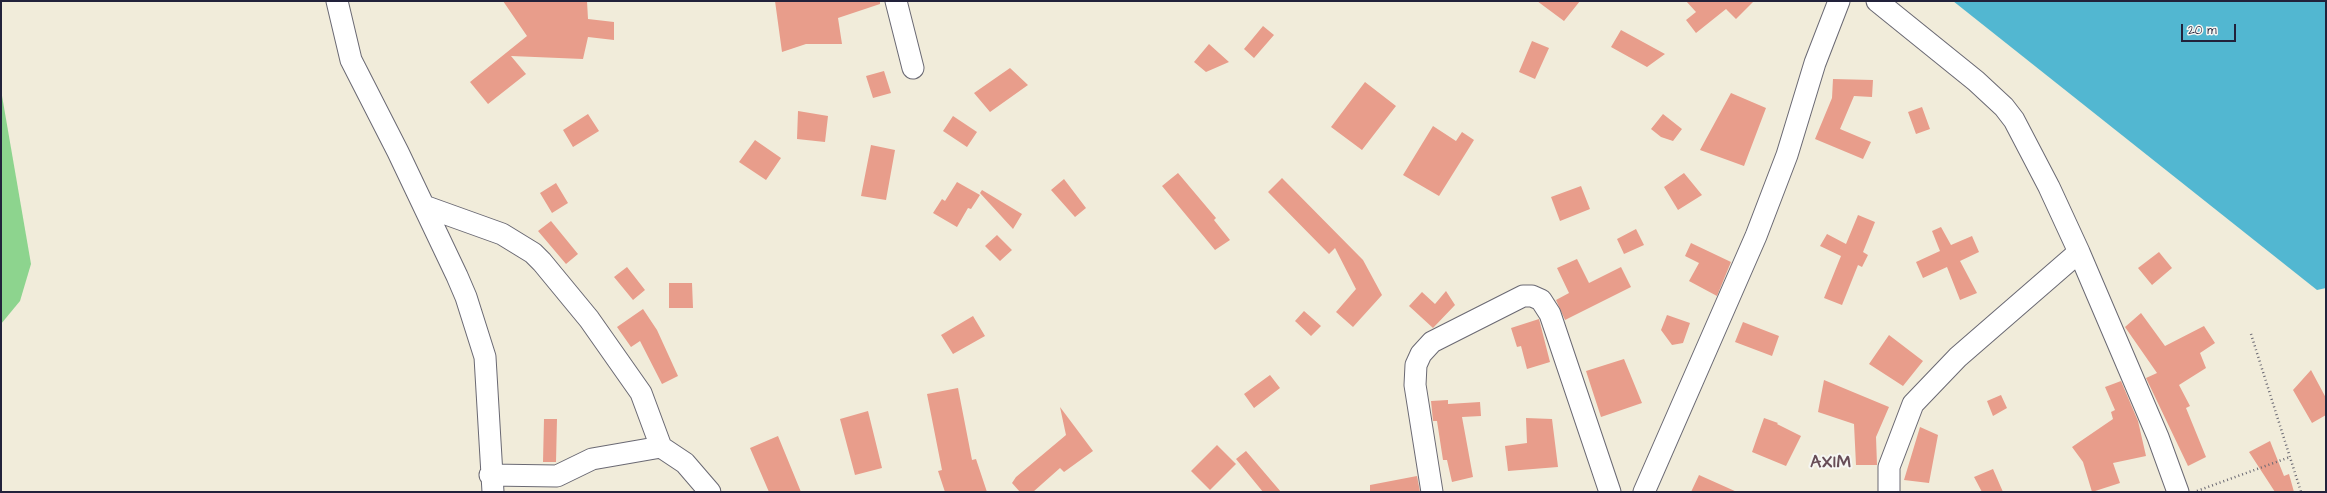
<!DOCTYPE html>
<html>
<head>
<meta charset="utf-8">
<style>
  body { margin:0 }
  #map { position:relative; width:2327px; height:493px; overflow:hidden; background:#f1ecda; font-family:"Architects Daughter",sans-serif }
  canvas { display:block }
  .frame { position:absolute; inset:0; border:2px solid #22223b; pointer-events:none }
  .scale { position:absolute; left:2181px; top:24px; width:55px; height:18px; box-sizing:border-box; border:2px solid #22223b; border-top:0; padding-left:5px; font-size:12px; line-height:14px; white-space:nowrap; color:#22223b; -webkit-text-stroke:3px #f6f6f2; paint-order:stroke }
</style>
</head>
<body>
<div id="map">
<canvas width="2327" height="493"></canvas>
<div class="frame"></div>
<div class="scale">20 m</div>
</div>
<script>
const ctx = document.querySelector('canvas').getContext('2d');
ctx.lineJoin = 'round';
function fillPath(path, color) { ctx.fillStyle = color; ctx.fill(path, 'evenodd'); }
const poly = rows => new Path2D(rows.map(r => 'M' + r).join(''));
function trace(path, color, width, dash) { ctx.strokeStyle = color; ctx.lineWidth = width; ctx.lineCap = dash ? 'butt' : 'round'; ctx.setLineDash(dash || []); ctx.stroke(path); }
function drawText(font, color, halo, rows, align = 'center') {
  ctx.font = font + ' "Architects Daughter",sans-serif'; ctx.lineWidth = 4; ctx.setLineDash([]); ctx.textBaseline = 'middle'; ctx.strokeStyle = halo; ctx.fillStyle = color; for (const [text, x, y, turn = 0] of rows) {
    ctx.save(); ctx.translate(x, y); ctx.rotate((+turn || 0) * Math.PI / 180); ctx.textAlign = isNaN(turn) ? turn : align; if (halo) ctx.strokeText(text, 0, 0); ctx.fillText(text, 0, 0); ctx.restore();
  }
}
fillPath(poly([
  [1,90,31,264,20,301,1,324]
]), '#8dd48e');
fillPath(poly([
  [1953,1,2326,1,2326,288,2317,290]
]), '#52b7d1');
fillPath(poly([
  [503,1,587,1,588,19,614,22,614,40,588,37,583,59,511,56,526,74,488,104,470,82,527,36],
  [775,1,880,1,880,4,838,18,842,44,806,44,782,52],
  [1537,1,1580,1,1564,21],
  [1686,1,1754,1,1736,19,1726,9,1696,33,1686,20,1696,12],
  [1263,26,1274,35,1254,58,1244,49],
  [1621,30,1665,54,1647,67,1611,47],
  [1532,41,1549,48,1535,79,1519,72],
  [1209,44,1229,62,1206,72,1194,62],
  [1010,68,1028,85,990,112,974,93],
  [884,71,891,93,873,98,866,76],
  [1833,79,1873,80,1872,97,1854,96,1840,129,1871,142,1863,159,1815,139,1832,98],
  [1365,82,1396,106,1362,150,1331,127],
  [1731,93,1766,108,1744,166,1700,150],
  [1922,107,1930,129,1916,134,1908,112],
  [798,111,828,116,825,142,797,139],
  [588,114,599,131,573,147,563,130],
  [1663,114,1682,129,1673,141,1661,137,1651,129],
  [953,116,977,132,967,147,943,131],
  [1433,126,1456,141,1462,132,1474,140,1439,196,1403,175],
  [755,140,781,158,766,180,739,162],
  [871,145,895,150,886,200,861,196],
  [1178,173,1216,218,1214,220,1230,240,1215,250,1162,186],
  [1684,173,1702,195,1678,210,1664,187],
  [1282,178,1363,260,1382,295,1353,327,1336,312,1356,289,1335,248,1329,254,1268,192],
  [1064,179,1086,208,1075,217,1051,190],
  [957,182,980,195,971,209,968,208,957,227,933,213,942,199,945,201],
  [556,183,568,203,552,213,540,193],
  [1581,186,1590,209,1560,221,1551,197],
  [982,190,1022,214,1013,229,980,193],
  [1858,215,1875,222,1863,252,1868,255,1862,267,1858,265,1842,305,1824,298,1841,256,1820,246,1827,234,1846,244],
  [551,221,578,254,566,264,538,231],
  [1941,227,1951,245,1972,236,1979,252,1960,261,1977,293,1960,300,1947,267,1923,278,1916,262,1940,251,1932,231],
  [1636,229,1644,245,1624,254,1617,239],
  [997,235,1012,250,1000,261,985,246],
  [1691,243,1731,262,1717,296,1689,281,1699,263,1685,256],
  [2159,252,2172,268,2152,285,2138,268],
  [1577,259,1589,283,1621,267,1631,287,1565,320,1556,300,1569,293,1557,268],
  [627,267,645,290,633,300,614,277],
  [669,283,692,283,693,308,669,308],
  [1446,291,1455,305,1433,328,1409,306,1422,292,1435,304],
  [643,309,657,330,678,376,662,384,640,341,631,347,617,327],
  [1304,311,1321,326,1311,336,1295,321],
  [2141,313,2165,346,2204,326,2215,343,2200,353,2206,368,2179,385,2190,406,2186,408,2206,457,2188,466,2146,378,2157,373,2125,327],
  [1667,315,1690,323,1683,343,1672,345,1661,330],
  [973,316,985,336,953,354,941,335],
  [1539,319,1550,362,1527,369,1521,346,1517,347,1511,328],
  [1743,322,1779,336,1772,356,1735,342],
  [1889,335,1923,361,1903,386,1869,364],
  [1624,359,1642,403,1601,417,1586,371],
  [2311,370,2326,398,2326,415,2312,423,2293,390],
  [1270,375,1280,388,1254,408,1244,394],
  [1824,380,1889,407,1876,437,1877,465,1856,465,1854,424,1818,412],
  [2121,381,2138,421,2146,456,2113,463,2120,483,2092,492,2083,462,2072,447,2113,419,2111,412,2115,410,2105,387],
  [958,388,972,460,976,459,987,492,945,492,938,471,942,470,927,394],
  [2001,395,2007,408,1993,416,1987,401],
  [1448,400,1448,404,1480,402,1481,416,1462,417,1473,477,1452,482,1447,460,1443,460,1437,421,1433,421,1431,401],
  [1060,407,1093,451,1064,472,1060,468,1033,492,1020,492,1012,483,1016,477,1066,435],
  [868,411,882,468,855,475,840,419],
  [1526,418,1552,419,1558,467,1508,471,1505,446,1527,443],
  [1764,418,1778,423,1777,424,1801,436,1786,466,1752,452],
  [544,419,557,419,556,462,543,462],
  [1920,427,1938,435,1929,483,1904,480],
  [778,436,801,492,769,492,750,448],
  [2270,441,2284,476,2289,474,2294,492,2275,492,2249,452],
  [1217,445,1236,464,1210,490,1191,471],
  [1246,451,1281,492,1263,492,1236,459],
  [1993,469,2003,492,1982,492,1974,477],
  [1699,475,1737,492,1691,492],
  [1417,476,1420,492,1370,492,1370,485]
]), '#e89d8b');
const street = poly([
  [337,1,351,60,398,152,457,276,466,297,485,357,493,492],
  [896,1,913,68],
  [1877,1,1976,81,2004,107,2014,120,2049,187,2079,252,2158,437,2178,492],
  [424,206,502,234,533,253,542,262,589,319,641,393,661,447,685,463,710,492],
  [490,475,557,476,592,459,661,447],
  [1432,492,1415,385,1416,365,1421,354,1432,342,1523,296,1532,296,1541,300,1550,314,1610,492],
  [1644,492,1756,236,1787,155,1815,63,1839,1],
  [1889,492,1889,467,1913,404,1958,357,2079,252]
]);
trace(street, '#6a6973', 23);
trace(poly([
  [2251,334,2301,492],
  [2197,491,2290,457]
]), '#6a6973', 2.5, [1, 3]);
trace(street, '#fff', 21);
ctx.letterSpacing = '1px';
drawText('bold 17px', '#674d57', '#f6f6f2', [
  ["AXIM",1831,463]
]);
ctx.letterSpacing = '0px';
</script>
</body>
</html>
